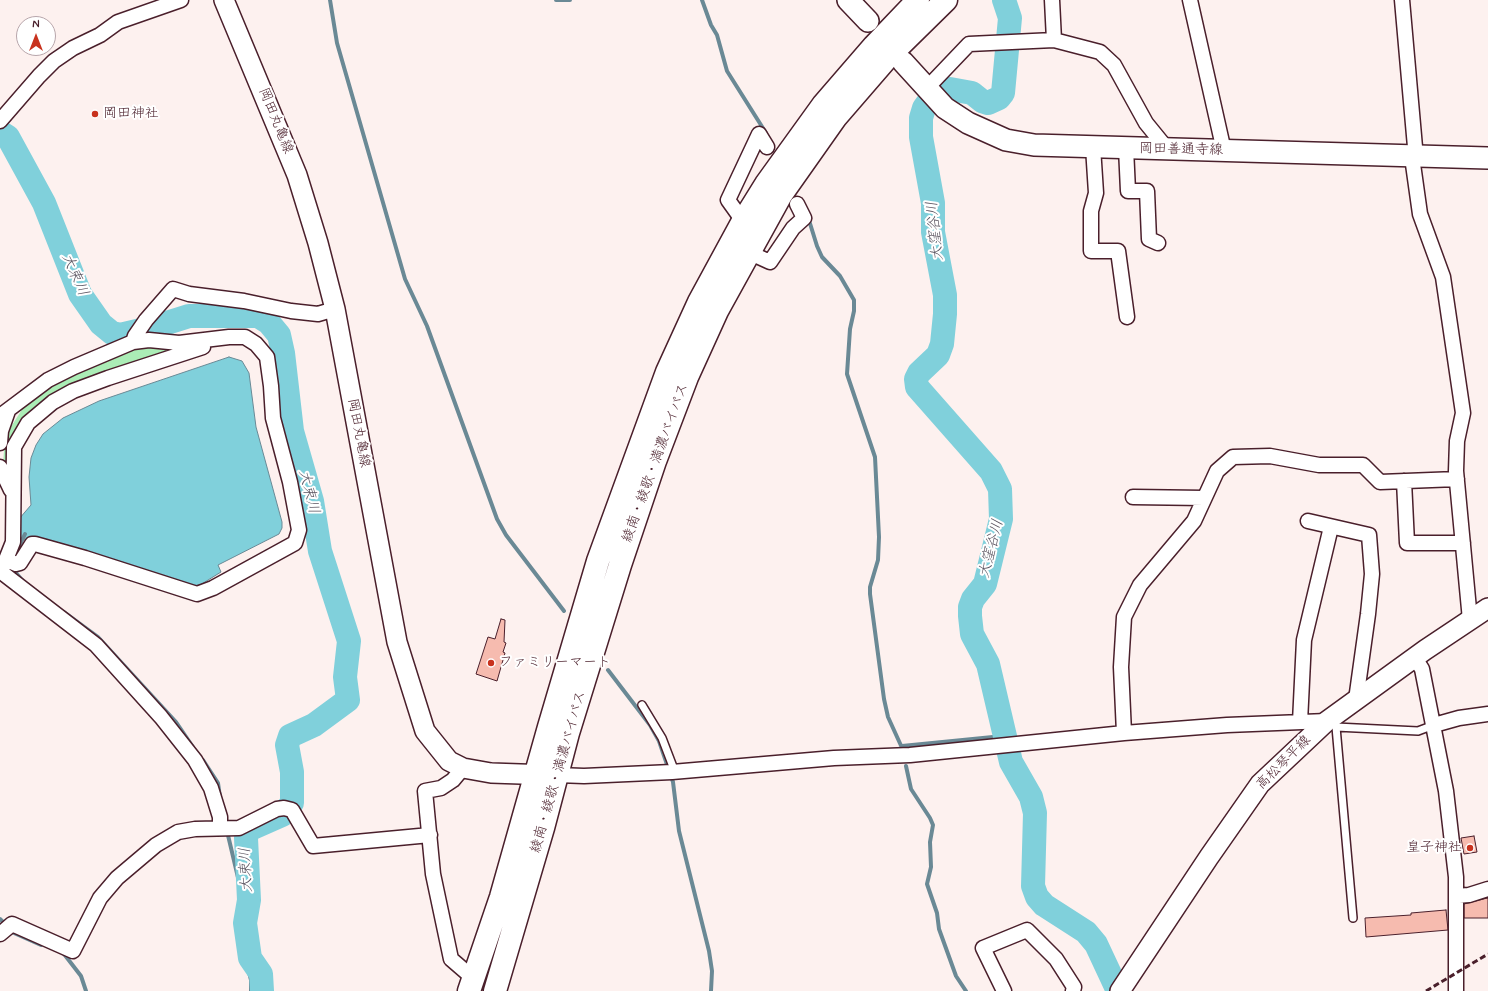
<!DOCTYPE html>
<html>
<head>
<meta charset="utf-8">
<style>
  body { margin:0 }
  #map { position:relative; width:1488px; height:991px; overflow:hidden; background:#fdf1ef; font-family:Mynerve,sans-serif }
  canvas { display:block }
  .north { position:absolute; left:16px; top:16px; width:40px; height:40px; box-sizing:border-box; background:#fff; border:1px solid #b7a5aa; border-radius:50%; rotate:0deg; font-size:11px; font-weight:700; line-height:16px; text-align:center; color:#4a1f2b }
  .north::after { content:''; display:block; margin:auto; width:14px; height:18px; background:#c8321e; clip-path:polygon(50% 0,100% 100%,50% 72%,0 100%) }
</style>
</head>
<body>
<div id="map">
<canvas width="1488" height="991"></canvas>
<div class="north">N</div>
</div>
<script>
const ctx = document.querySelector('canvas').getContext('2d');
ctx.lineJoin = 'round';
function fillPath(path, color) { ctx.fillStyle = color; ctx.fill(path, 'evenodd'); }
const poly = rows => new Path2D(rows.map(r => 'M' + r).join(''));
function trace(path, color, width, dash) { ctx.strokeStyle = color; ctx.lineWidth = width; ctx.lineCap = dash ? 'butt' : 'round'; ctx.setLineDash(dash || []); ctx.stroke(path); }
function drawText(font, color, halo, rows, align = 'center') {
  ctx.font = font + ' Mynerve,"Klee One",sans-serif'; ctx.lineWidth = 4; ctx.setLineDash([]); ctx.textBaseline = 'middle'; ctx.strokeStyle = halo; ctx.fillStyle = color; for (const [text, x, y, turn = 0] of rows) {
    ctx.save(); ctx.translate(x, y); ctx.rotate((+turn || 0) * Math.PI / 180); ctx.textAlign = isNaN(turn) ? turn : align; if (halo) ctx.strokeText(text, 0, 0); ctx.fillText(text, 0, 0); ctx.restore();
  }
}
fillPath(poly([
  [147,345,195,346,82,384,22,423,9,479,3,465,5,436,23,408,59,381,114,356]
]), '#abedb6');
const water = poly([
  [229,357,242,361,249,373,256,427,282,522,282,528,279,534,218,565,221,572,200,585,188,586,39,539,26,540,19,536,19,519,31,505,29,477,31,458,36,445,43,434,63,418,99,401,229,357]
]);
fillPath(water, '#80d0db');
trace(water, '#6a8995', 1);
trace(poly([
  [330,0,337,43,405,279,427,326,497,519,506,535,564,611],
  [556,0,570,0],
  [702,0,711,25,717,35,727,71,766,133],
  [808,217,817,246,822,257,840,276,854,300,854,311,850,329,847,374,875,457,879,537,878,560,870,587,870,594,884,699,888,717,903,750],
  [16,553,25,534],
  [11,567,22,580],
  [64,612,98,637,176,722,193,747],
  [608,670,650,725,659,741,673,782,679,831,709,951,712,971,711,991],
  [902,746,1003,736],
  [203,760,218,783,220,797],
  [906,766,911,789,930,818,933,825,930,842,931,867,927,884,937,913,939,929,956,976,966,991],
  [227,831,240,886,241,902,238,924,240,938,251,980,251,991],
  [0,919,4,923],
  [14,933,41,945],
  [64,954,81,976,86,991]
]), '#6a8995', 4);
trace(poly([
  [950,89,972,93,982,101,988,103,999,98,1003,93,1010,18,1004,0],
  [929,101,924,108,921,118,921,137,933,203,933,232,945,295,945,314,942,344,938,355,919,373,916,379,917,387,991,471,1000,489,1001,519,985,584,973,599,970,607,970,616,972,634,988,664,1011,762,1031,797,1035,813,1033,886,1037,897,1044,905,1086,932,1096,944,1118,991],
  [0,132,8,137,44,203,80,294,101,324,112,333,120,335,154,327,189,316,258,316,269,323,279,335,283,353,292,431,312,501,320,551,349,641,345,677,348,700,314,725,290,736,287,745,292,772,292,803,282,815,248,830,246,838,249,900,245,923,250,958,261,974,262,991]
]), '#80d0db', 24);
const building = poly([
  [501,619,505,620,504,642,506,643,503,652,505,653,497,681,476,674,488,637,495,639,501,619],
  [1474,836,1477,852,1464,854,1461,838,1474,836],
  [1487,898,1488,898,1488,918,1464,918,1464,904,1487,898],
  [1446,910,1448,930,1366,937,1365,918,1411,915,1411,913,1446,910]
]);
fillPath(building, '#f6bbaf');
trace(building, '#4a1f2b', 1);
const lane = poly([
  [642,705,662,738,675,772],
  [1330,719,1336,727,1353,918],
  [1336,727,1418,731,1434,725]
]);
const street = poly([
  [1052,0,1054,40],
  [1190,0,1224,151],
  [1402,0,1415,147,1412,157,1420,214,1443,277,1463,413,1457,441,1456,471,1470,620],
  [927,88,969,44,1054,40,1100,52,1114,65,1146,123,1168,150],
  [0,121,39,76,54,61,73,48,100,35,118,22,181,0],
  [1093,147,1096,193,1091,211,1091,251,1118,251,1127,317],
  [1126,148,1128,191,1147,191,1149,239,1158,243],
  [743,221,728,200,759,134,767,147],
  [748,252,770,262,793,228,804,218,797,204],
  [0,416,48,380,74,367,133,342,135,336,146,320,173,289,189,294,244,301,291,311,318,314,335,309],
  [0,443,1,431,8,411],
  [0,467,11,490],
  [1404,481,1407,543,1463,543],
  [1133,497,1204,498],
  [1308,521,1369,535,1372,574,1368,614,1356,700],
  [7,560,16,564,20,563,32,544,35,544,85,558,197,594,213,588,295,543,299,530,290,482,273,418,271,386,267,357,256,344,245,337,229,337,179,343,149,340,133,342],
  [0,571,96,645,161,717,195,760,211,788,220,817,220,828],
  [1,572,13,542,14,447,28,423,53,402,73,391,108,378,203,347],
  [1415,658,1422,669,1446,791,1456,877,1456,991],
  [1300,722,1304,640,1331,527],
  [1434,725,1459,718,1488,714],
  [1124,733,1121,667,1124,617,1140,585,1194,521,1217,471,1233,457,1270,456,1319,465,1363,465,1380,482,1457,479],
  [463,768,453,780,441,788,425,791,433,874,451,959,473,978],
  [557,775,584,776,672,772,834,758,910,755,1124,733,1227,725,1327,721],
  [1456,896,1469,895,1488,889],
  [0,934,12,924,73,951,100,898,117,878,156,845,178,832,195,829,239,828,277,809,284,808,292,810,313,846,430,835],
  [1004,991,983,948,1027,930,1056,959,1074,987,1073,991]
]);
const secondary = poly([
  [224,0,297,175,318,243,335,309,397,642,425,731,449,761,463,768,491,773,550,775],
  [1120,991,1209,857,1260,784,1327,721,1425,650,1488,608]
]);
const primary = poly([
  [848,0,868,21],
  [903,62,945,108,968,123,1006,140,1034,145,1488,158]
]);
const highway = poly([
  [469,991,501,897,549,727,598,561,667,372,699,302,743,221,766,184,823,105,874,46,918,0],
  [495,991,543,828,568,733,620,565,655,461,687,377,717,311,781,195,836,117,887,58,946,0]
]);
trace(lane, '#4a1f2b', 10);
trace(street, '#4a1f2b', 17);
trace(secondary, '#4a1f2b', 22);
trace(primary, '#4a1f2b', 24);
trace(highway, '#4a1f2b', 25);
trace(lane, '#fff', 7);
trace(street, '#fff', 14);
trace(secondary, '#fff', 19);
trace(primary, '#fff', 21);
trace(highway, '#fff', 22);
trace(poly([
  [1426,991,1488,954]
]), '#4a1f2b', 3, [6, 3]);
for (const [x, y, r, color] of [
  [95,114,4,"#c8321e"],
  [491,663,4,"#c8321e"],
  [1470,848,4,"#c8321e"]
]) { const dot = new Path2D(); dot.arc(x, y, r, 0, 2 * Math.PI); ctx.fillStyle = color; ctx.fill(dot); trace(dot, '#fff', 1.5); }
drawText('14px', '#4a1f2b', '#fff', [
  ["岡田神社",103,114],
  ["ファミリーマート",499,663],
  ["皇子神社",1462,848,"right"]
], 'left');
drawText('14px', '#4a1f2b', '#fff', [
  ["岡田丸亀線",275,121,68],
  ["岡田善通寺線",1181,150,1],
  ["岡田丸亀線",358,433,79],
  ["綾南・綾歌・満濃バイパス",656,463,-70],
  ["高松琴平線",1284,763,-45],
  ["綾南・綾歌・満濃バイパス",559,772,-74]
]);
drawText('italic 15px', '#5a5460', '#fff', [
  ["大窪谷川",936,231,-96],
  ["大束川",74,275,66],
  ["大束川",308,492,76],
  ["大窪谷川",992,549,-76],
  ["大束川",247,870,-93]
]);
</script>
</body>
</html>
